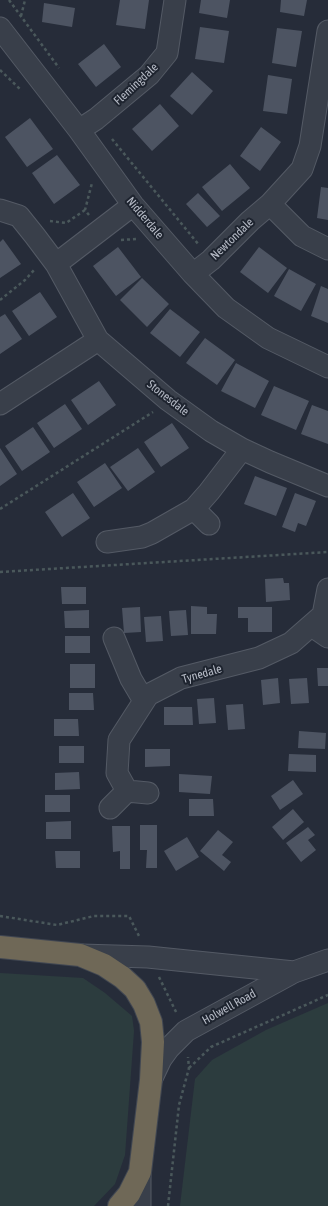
<!DOCTYPE html>
<html>
<head>
<meta charset="utf-8">
<style>
  body { margin:0 }
  canvas { display:block; background:#262c39 }
</style>
</head>
<body>
<canvas width="328" height="1206"></canvas>
<script>
const ctx = document.querySelector('canvas').getContext('2d');
ctx.lineJoin = 'round';
function fillPath(path, color) { ctx.fillStyle = color; ctx.fill(path, 'evenodd'); }
const poly = rows => new Path2D(rows.map(r => 'M' + r).join(''));
function trace(path, color, width, dash) { ctx.strokeStyle = color; ctx.lineWidth = width; ctx.lineCap = dash ? 'butt' : 'round'; ctx.setLineDash(dash || []); ctx.stroke(path); }
function drawText(font, color, halo, rows, align = 'center') {
  ctx.font = font + ' "Asap Condensed",sans-serif'; ctx.lineWidth = 4; ctx.setLineDash([]); ctx.textBaseline = 'middle'; ctx.strokeStyle = halo; ctx.fillStyle = color; for (const [text, x, y, turn = 0] of rows) {
    ctx.save(); ctx.translate(x, y); ctx.rotate((+turn || 0) * Math.PI / 180); ctx.textAlign = isNaN(turn) ? turn : align; if (halo) ctx.strokeText(text, 0, 0); ctx.fillText(text, 0, 0); ctx.restore();
  }
}
fillPath(poly([
  [0,973,83,978,105,993,132,1016,134,1031,125,1155,115,1184,94,1206,0,1206],
  [328,1003,328,1206,180,1206,195,1079,212,1060,266,1030]
]), '#2c3c3e');
fillPath(poly([
  [120,0,149,0,145,29,116,25],
  [201,0,230,0,227,18,199,13],
  [281,0,307,0,304,16,280,12],
  [44,3,75,8,72,27,42,22],
  [200,27,229,31,224,63,195,59],
  [277,28,302,31,296,67,272,63],
  [104,44,121,67,96,87,78,64],
  [192,72,213,91,192,115,170,96],
  [268,75,292,79,287,114,263,111],
  [160,104,179,126,152,151,132,129],
  [30,118,53,149,27,167,5,137],
  [261,127,281,142,260,171,240,156],
  [57,155,80,185,54,204,32,173],
  [230,164,250,188,222,211,202,187],
  [321,187,328,188,328,220,317,218],
  [198,193,220,216,207,227,186,204],
  [3,239,21,264,0,278,0,242],
  [118,247,141,277,116,296,93,266],
  [259,247,287,268,268,293,240,272],
  [289,269,316,284,301,311,274,296],
  [142,278,169,304,147,327,120,300],
  [321,286,328,289,328,323,311,316],
  [40,292,57,317,29,336,12,311],
  [170,309,200,332,180,357,150,333],
  [5,314,22,339,0,354,0,317],
  [205,338,235,360,217,385,186,363],
  [236,363,269,381,255,408,221,391],
  [99,381,116,405,88,425,71,400],
  [274,386,309,401,296,430,261,415],
  [65,404,82,429,54,448,37,423],
  [312,405,328,411,328,444,301,434],
  [172,423,189,448,161,467,144,442],
  [33,427,50,452,22,471,5,446],
  [0,448,17,474,0,486],
  [138,448,155,472,128,491,110,467],
  [105,463,122,488,94,507,77,482],
  [255,476,287,488,276,516,244,504],
  [73,493,90,518,62,537,45,512],
  [295,493,316,501,306,526,298,523,295,532,282,527],
  [283,578,284,583,289,583,290,600,266,602,265,579],
  [61,587,86,587,86,604,62,604],
  [191,606,207,607,207,614,217,614,216,634,191,634],
  [140,607,141,632,124,633,122,608],
  [238,607,272,607,272,632,248,632,248,618,238,618],
  [89,610,89,628,65,628,64,611],
  [186,610,188,635,171,636,169,611],
  [161,616,163,641,146,642,144,617],
  [65,636,90,636,90,653,65,653],
  [70,664,95,664,95,688,70,688],
  [317,668,328,668,328,686,318,686],
  [278,678,280,703,263,705,261,680],
  [307,678,309,703,291,704,289,679],
  [69,693,93,693,94,710,69,710],
  [214,698,216,723,199,724,197,699],
  [243,704,245,729,228,730,226,705],
  [164,707,192,707,193,725,164,725],
  [54,719,78,719,79,736,54,736],
  [299,731,326,733,325,749,298,748],
  [59,746,84,746,84,763,59,763],
  [145,749,170,749,170,766,145,767],
  [289,754,316,755,316,772,288,771],
  [79,772,80,789,55,790,55,773],
  [179,774,212,776,210,794,179,792],
  [293,780,303,794,280,810,271,796],
  [45,795,70,795,70,812,45,812],
  [189,799,213,799,214,816,189,816],
  [293,809,304,822,283,840,272,827],
  [71,821,71,839,46,839,46,822],
  [140,825,157,825,157,868,146,868,147,850,140,850],
  [112,826,130,826,130,869,120,869,120,851,113,852],
  [308,827,315,835,308,840,316,850,301,862,286,843],
  [218,830,233,842,222,855,231,862,224,871,200,851],
  [187,837,199,857,176,871,164,851],
  [55,851,80,851,80,868,56,868]
]), '#4d5462');
const minor = poly([
  [0,28,79,130,133,205,193,274,226,308,268,338,328,367],
  [79,130,96,119,149,75,167,53,175,0],
  [270,204,302,236,328,249],
  [0,210,19,216,35,236,56,264,98,340,168,400,211,431,242,449,270,462,328,486],
  [56,264,133,205],
  [193,274,211,260,250,221,270,204,302,169,310,146,328,31],
  [0,404,98,340],
  [194,509,209,524],
  [107,542,142,537,152,533,194,509,209,492,242,449],
  [312,626,328,637],
  [114,638,131,679,144,701],
  [127,791,117,773,119,740,148,695,181,678,259,658,291,643,323,615,328,589],
  [110,808,127,791,148,793],
  [81,955,148,957,294,972],
  [151,1080,161,1059,169,1048,186,1031,294,972,328,960],
  [140,1206,140,1172]
]);
const highway = poly([
  [0,947,80,955,104,965,122,977,135,989,144,1004,151,1022,153,1042,151,1080,140,1172,129,1194,119,1206]
]);
trace(minor, '#545a65', 23);
trace(highway, '#414752', 24);
trace(poly([
  [9,0,59,68],
  [21,16,25,0],
  [0,70,21,90],
  [112,139,199,245],
  [89,215,85,210,92,183],
  [50,221,66,223,85,210],
  [121,240,136,239],
  [0,300,25,280,35,269],
  [0,509,153,412],
  [0,572,328,552],
  [0,916,57,925,94,916,129,916,139,936],
  [159,977,177,1014],
  [189,1068,211,1047,328,995],
  [168,1206,179,1105,189,1068,188,1057]
]), '#4a585b', 2.5, [3, 3]);
trace(minor, '#393f4a', 21);
trace(highway, '#6f6857', 22);
drawText('12px', '#b5bac5', '#1e242f', [
  ["Flemingdale",136,84,-43],
  ["Nidderdale",145,218,50],
  ["Newtondale",232,239,-44],
  ["Stonesdale",168,398,38],
  ["Tynedale",202,674,-16],
  ["Holwell Road",229,1007,-29]
]);
</script>
</body>
</html>
